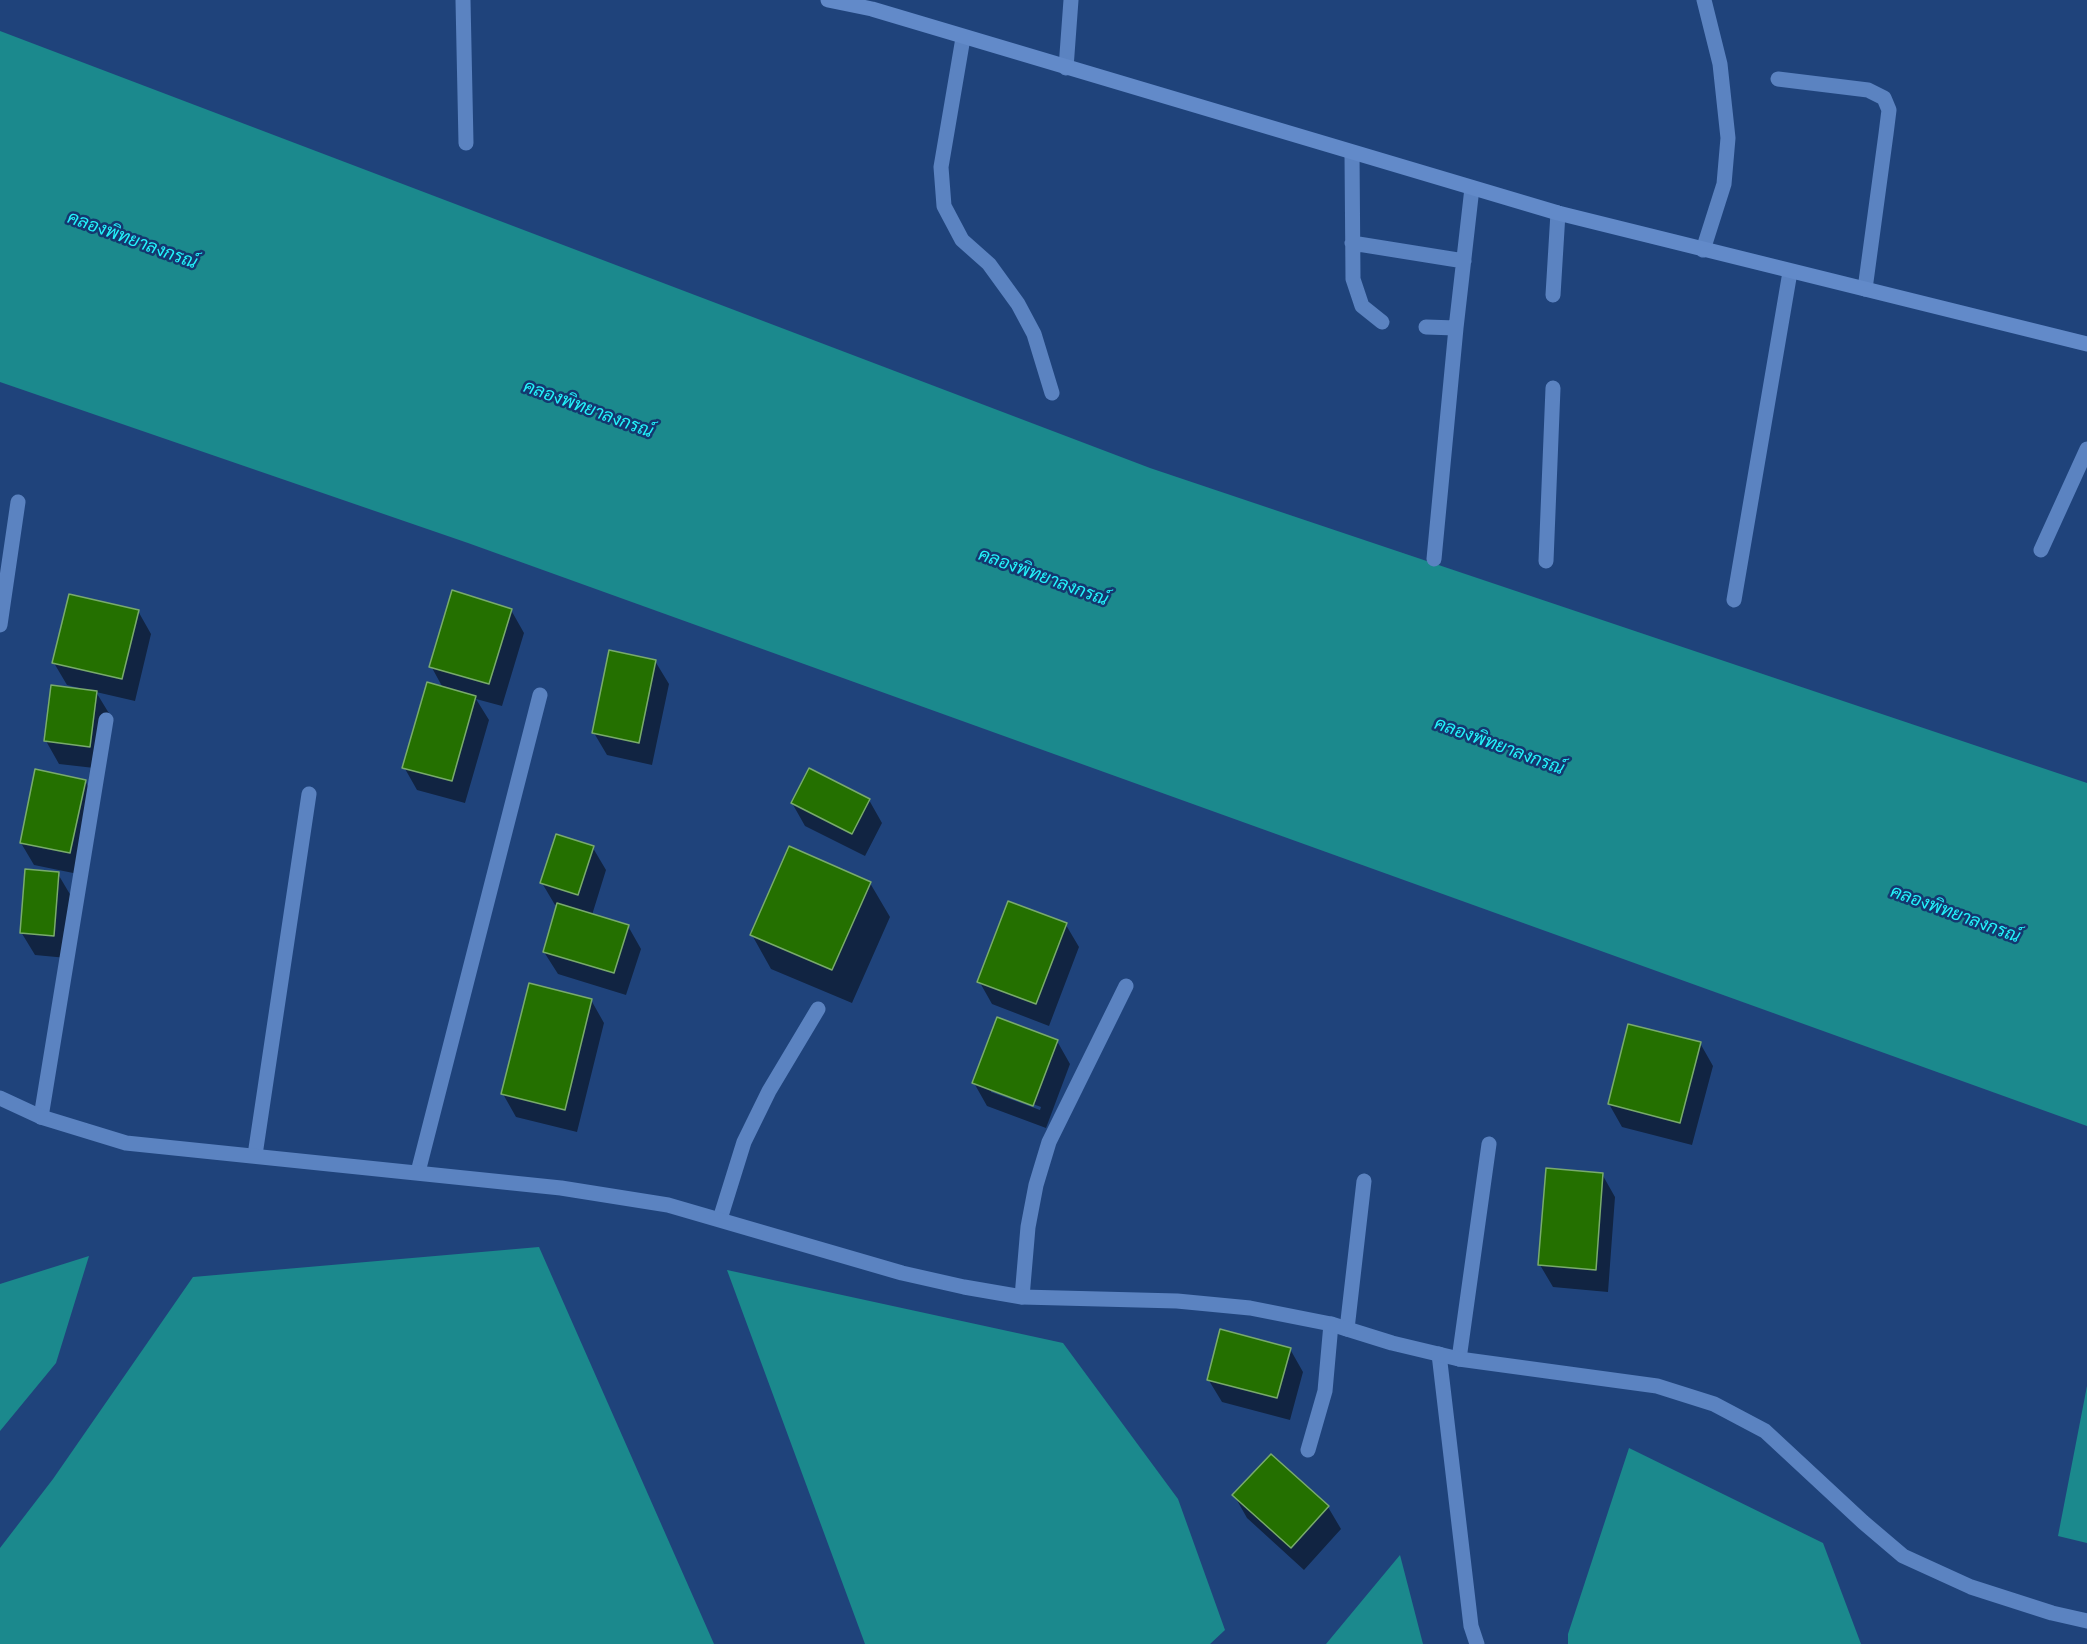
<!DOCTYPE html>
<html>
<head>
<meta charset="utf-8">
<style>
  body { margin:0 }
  canvas { display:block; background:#1f437b }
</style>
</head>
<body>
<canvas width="2087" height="1644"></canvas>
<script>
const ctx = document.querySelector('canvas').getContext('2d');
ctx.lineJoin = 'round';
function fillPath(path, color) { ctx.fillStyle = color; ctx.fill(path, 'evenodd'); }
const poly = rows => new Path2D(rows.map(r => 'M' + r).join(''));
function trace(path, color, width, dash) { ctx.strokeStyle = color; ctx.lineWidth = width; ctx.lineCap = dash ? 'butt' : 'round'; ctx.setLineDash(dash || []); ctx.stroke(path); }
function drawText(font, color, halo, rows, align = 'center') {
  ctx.font = font + ' Poppins,Sarabun,sans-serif'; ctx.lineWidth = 5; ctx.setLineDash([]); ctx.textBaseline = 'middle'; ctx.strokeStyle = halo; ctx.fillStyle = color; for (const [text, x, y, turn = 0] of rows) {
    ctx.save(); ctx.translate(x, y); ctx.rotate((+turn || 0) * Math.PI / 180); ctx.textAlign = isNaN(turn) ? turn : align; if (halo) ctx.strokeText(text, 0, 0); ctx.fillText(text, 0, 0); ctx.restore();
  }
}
fillPath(poly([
  [0,31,1150,468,2087,783,2087,1126,468,543,0,382],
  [539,1247,714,1644,0,1644,0,1548,53,1479,193,1277],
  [89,1256,56,1363,0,1431,0,1284],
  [727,1270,1063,1343,1178,1499,1225,1630,1210,1644,865,1644],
  [2087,1386,2087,1543,2058,1536],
  [1629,1448,1823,1543,1861,1644,1568,1644,1568,1634],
  [1400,1555,1423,1644,1326,1644]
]), '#1b898d');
fillPath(poly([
  [511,610,524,633,502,706,476,699,489,720,465,803,417,790,404,767,443,688,431,666],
  [138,611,151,634,135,701,96,692,110,715,103,769,59,764,46,741,79,688,67,685,54,663],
  [655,661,669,684,652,765,607,755,594,733],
  [85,781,98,804,83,875,34,865,21,843],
  [869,800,882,823,865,856,805,826,792,803],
  [593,848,606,870,592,915,628,926,641,949,626,995,558,974,544,952,558,906,555,905,542,883],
  [58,874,71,896,67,958,35,955,21,932],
  [870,883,890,917,852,1003,771,969,752,935],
  [1066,925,1079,947,1049,1026,992,1004,979,981],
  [591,1000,604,1023,577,1132,516,1117,503,1094],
  [1057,1041,1070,1064,1046,1128,987,1106,974,1083],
  [991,1089,1041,1107,1040,1110,991,1092],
  [1700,1043,1713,1066,1692,1145,1622,1127,1609,1104],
  [1602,1174,1615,1197,1608,1292,1553,1287,1540,1265],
  [1290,1349,1303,1372,1290,1420,1222,1402,1208,1379],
  [1234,1495,1328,1507,1341,1529,1304,1570,1247,1518]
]), '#0007');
const building = poly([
  [452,590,512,609,489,684,429,667,452,590],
  [69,594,139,610,122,679,52,663,69,594],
  [609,650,656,660,639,743,592,733,609,650],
  [427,682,476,696,452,781,402,768,427,682],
  [51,685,97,691,90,747,44,741,51,685],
  [809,768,870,799,852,834,791,803,809,768],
  [35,769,86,780,70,853,20,843,35,769],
  [556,834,594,846,578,895,540,883,556,834],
  [789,846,871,882,832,970,750,935,789,846],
  [25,869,59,872,54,936,20,933,25,869],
  [1008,901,1067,923,1036,1004,977,982,1008,901],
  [557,903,629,925,614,973,543,952,557,903],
  [529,983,592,999,565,1110,501,1094,529,983],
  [997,1017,1058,1040,1033,1106,972,1083,997,1017],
  [1628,1024,1701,1042,1680,1123,1608,1104,1628,1024],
  [1546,1168,1603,1173,1596,1270,1538,1265,1546,1168],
  [1220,1329,1291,1348,1277,1398,1207,1380,1220,1329],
  [1271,1454,1329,1506,1291,1548,1232,1495,1271,1454]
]);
fillPath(building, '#247000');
trace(building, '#79ab6c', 1.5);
trace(poly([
  [463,0,466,143],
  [963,38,941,167,944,206,962,240,989,264,1018,304,1034,334,1052,393],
  [1778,79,1868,90,1884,98,1889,110,1886,134,1865,289],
  [1352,153,1353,279,1362,306,1382,322],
  [1352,243,1464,261],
  [1703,250,1724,184,1728,138,1720,64,1704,0],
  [1553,295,1558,213],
  [1426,327,1456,328,1472,188],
  [2041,550,2087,449],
  [1434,559,1456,328],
  [1546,561,1553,388],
  [1734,600,1790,272],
  [0,625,18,502],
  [41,1117,106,720],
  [255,1155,309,794],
  [418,1172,540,695],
  [720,1219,744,1142,769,1091,818,1009],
  [1022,1297,1028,1227,1036,1185,1049,1142,1126,986],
  [1347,1329,1364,1181],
  [1439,1354,1471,1626,1477,1644],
  [1459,1359,1489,1144],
  [1308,1450,1325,1391,1331,1324]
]), '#5b83c1', 15);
trace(poly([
  [1066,68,1071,0],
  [0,1098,41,1117,126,1143,561,1188,668,1205,902,1273,964,1287,1022,1297,1177,1301,1250,1308,1331,1324,1392,1343,1459,1359,1657,1386,1714,1404,1765,1431,1863,1522,1903,1556,1971,1587,2052,1613,2087,1621]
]), '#5b83c1', 15);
trace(poly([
  [828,0,872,9,1558,213,2087,344]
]), '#628ac9', 15);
drawText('italic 18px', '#22f4fc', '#14386f', [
  ["คลองพิทยาลงกรณ์",132,241,20],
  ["คลองพิทยาลงกรณ์",588,410,20],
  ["คลองพิทยาลงกรณ์",1043,578,20],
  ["คลองพิทยาลงกรณ์",1499,747,20],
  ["คลองพิทยาลงกรณ์",1955,915,20]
]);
</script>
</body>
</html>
